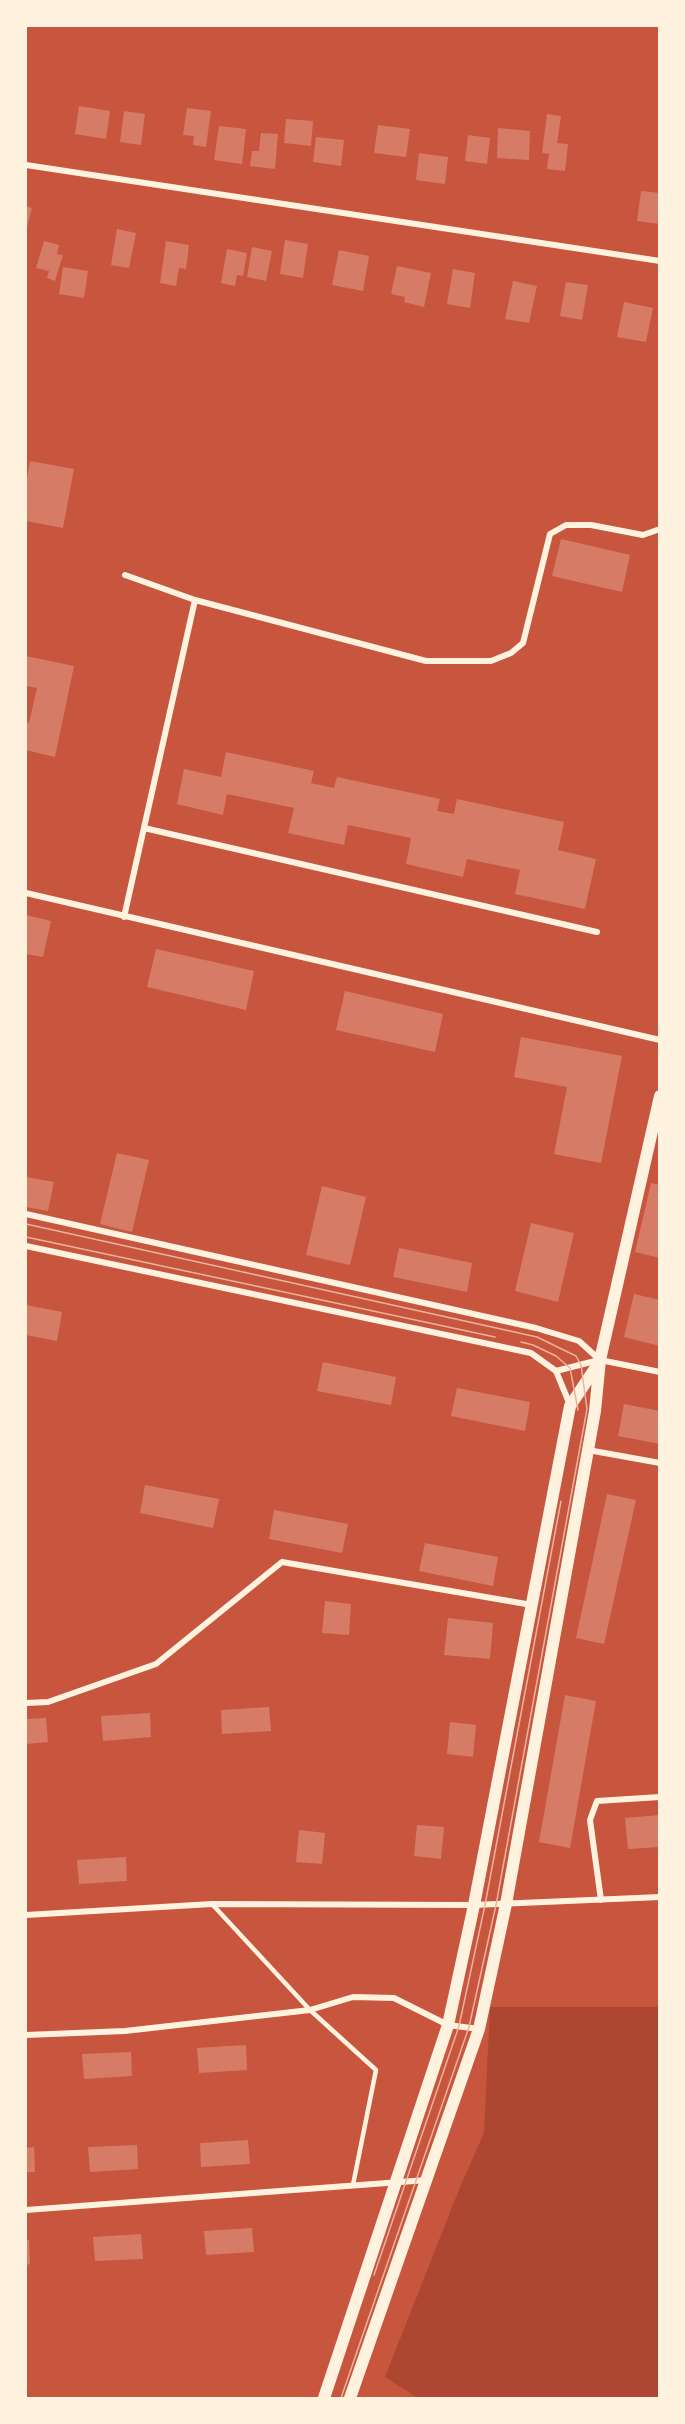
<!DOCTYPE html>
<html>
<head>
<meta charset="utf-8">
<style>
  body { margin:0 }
  #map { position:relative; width:685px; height:2424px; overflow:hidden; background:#c8553d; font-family:"Roboto Condensed",sans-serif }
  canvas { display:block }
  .frame { position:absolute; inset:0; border:27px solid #fff3e0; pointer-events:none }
</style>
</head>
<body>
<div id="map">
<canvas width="685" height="2424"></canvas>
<div class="frame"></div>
</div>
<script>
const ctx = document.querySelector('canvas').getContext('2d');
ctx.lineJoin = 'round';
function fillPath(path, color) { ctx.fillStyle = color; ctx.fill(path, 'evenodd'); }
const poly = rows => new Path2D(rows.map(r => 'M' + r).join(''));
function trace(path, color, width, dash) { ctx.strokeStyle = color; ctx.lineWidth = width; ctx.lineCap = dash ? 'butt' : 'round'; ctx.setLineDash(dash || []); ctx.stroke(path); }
fillPath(poly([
  [490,2007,659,2007,659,2398,418,2398,385,2377,460,2187,484,2133]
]), '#ae4732');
fillPath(poly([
  [79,106,110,111,106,139,75,134],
  [187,108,211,111,206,147,193,145,194,136,183,135],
  [124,111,145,114,141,145,120,142],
  [547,114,561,116,557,143,568,144,565,171,547,169,549,154,542,153],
  [286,119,313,121,311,146,284,143],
  [378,125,410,129,406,157,374,153],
  [219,126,246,129,242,164,214,160],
  [498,128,530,131,529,160,497,158],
  [261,133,278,134,275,169,250,166,252,151,259,151],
  [468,135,490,138,487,164,465,161],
  [316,137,344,140,341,166,313,162],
  [419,153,448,157,445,184,416,180],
  [641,191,660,193,660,224,637,221],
  [26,206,32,208,26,231],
  [117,229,136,233,129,268,111,265],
  [285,240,308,244,303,278,280,274],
  [44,241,59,245,57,254,63,255,55,281,47,278,49,271,36,268],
  [166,241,189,245,186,269,179,268,176,286,160,283],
  [252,247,272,251,266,281,247,277],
  [227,249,247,253,243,276,237,275,235,286,221,283],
  [339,250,369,256,363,291,332,285],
  [397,266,431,273,424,307,404,302,405,297,391,294],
  [63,267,88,271,84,298,59,294],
  [453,269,475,273,470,308,447,304],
  [513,281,537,286,529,323,505,319],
  [566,282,588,285,582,320,560,316],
  [624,302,653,308,646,342,617,337],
  [30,461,74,469,63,528,26,521,26,483],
  [561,539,630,555,622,592,552,576],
  [26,656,74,666,55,757,26,750,26,722,29,723,37,688,26,686],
  [226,752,314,771,311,783,334,788,337,777,440,799,437,811,454,814,457,799,564,822,558,850,596,859,585,909,515,894,520,870,467,859,463,877,406,864,411,838,348,825,344,845,288,833,294,808,227,794,223,815,177,804,184,769,221,777],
  [26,915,51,921,43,957,26,954],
  [156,949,254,971,246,1010,147,987],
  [345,991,443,1014,435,1052,336,1030],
  [521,1037,622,1056,601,1163,554,1154,567,1087,514,1077],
  [117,1153,149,1160,132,1232,100,1224],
  [26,1177,54,1182,48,1211,26,1207],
  [651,1183,660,1185,660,1258,635,1252],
  [322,1186,366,1197,350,1265,306,1255],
  [531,1223,574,1233,558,1302,515,1291],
  [399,1248,472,1263,467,1292,393,1277],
  [634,1294,660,1300,660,1346,624,1337],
  [26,1305,62,1312,57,1341,26,1335],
  [323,1362,396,1377,391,1405,317,1391],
  [457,1388,530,1402,525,1431,451,1416],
  [624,1404,660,1411,660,1444,618,1436],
  [145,1485,219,1499,213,1528,140,1513],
  [607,1494,636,1500,604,1644,576,1638],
  [274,1510,348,1524,342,1553,269,1539],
  [425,1543,498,1557,493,1586,419,1571],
  [325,1601,351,1604,349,1635,322,1633],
  [448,1618,493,1623,490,1659,444,1655],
  [565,1695,596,1701,570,1848,539,1842],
  [269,1707,271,1731,222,1734,221,1710],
  [150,1713,151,1737,103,1741,101,1716],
  [46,1718,48,1742,26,1744,26,1719],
  [450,1722,476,1725,473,1757,447,1754],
  [660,1815,660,1847,628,1849,625,1818],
  [417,1825,444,1827,441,1859,414,1856],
  [299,1830,325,1833,322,1864,296,1862],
  [126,1857,127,1881,79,1884,77,1860],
  [246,2045,247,2070,199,2073,197,2048],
  [131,2052,132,2076,84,2079,82,2054],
  [248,2140,250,2164,201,2167,200,2143],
  [137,2145,138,2169,90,2172,88,2147],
  [34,2147,35,2172,26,2172,26,2148],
  [252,2228,254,2252,206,2255,204,2231],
  [141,2234,143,2259,95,2261,93,2237],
  [26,2240,29,2240,30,2264,26,2265]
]), '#d67c66');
trace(poly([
  [212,1904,310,2010,376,2070,353,2185]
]), '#fff3e0', 4.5);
trace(poly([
  [26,165,660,261],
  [125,575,195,600,426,661,491,661,511,653,523,643,550,534,566,525,591,525,643,535,660,529],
  [144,828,597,932],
  [26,893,660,1040],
  [124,917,195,600],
  [26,1214,536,1328,579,1341,600,1360,660,1372],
  [26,1246,531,1353,556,1371,570,1405],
  [556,1371,599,1360],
  [588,1450,660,1463],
  [26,1703,48,1702,156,1664,282,1562,532,1605],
  [601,1900,590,1820,597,1801,660,1797],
  [26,1915,212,1904,474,1905,660,1897],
  [26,2035,125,2031,310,2010,353,1997,394,1998,448,2025,479,2029],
  [26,2210,427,2180]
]), '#fff3e0', 6);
trace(poly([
  [324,2398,448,2025,474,1905,570,1406,598,1364],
  [350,2398,479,2029,506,1904,588,1450,595,1411,600,1360,660,1096]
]), '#fff3e0', 12);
trace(poly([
  [26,1224,537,1337,576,1356,581,1365,587,1409,496,1905,469,2027,341,2398],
  [26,1237,495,1337],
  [521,1342,533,1345,556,1356,570,1368,578,1410],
  [374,2275,459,2026,485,1905,561,1501]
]), '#e9b49f', 1.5);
</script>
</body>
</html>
